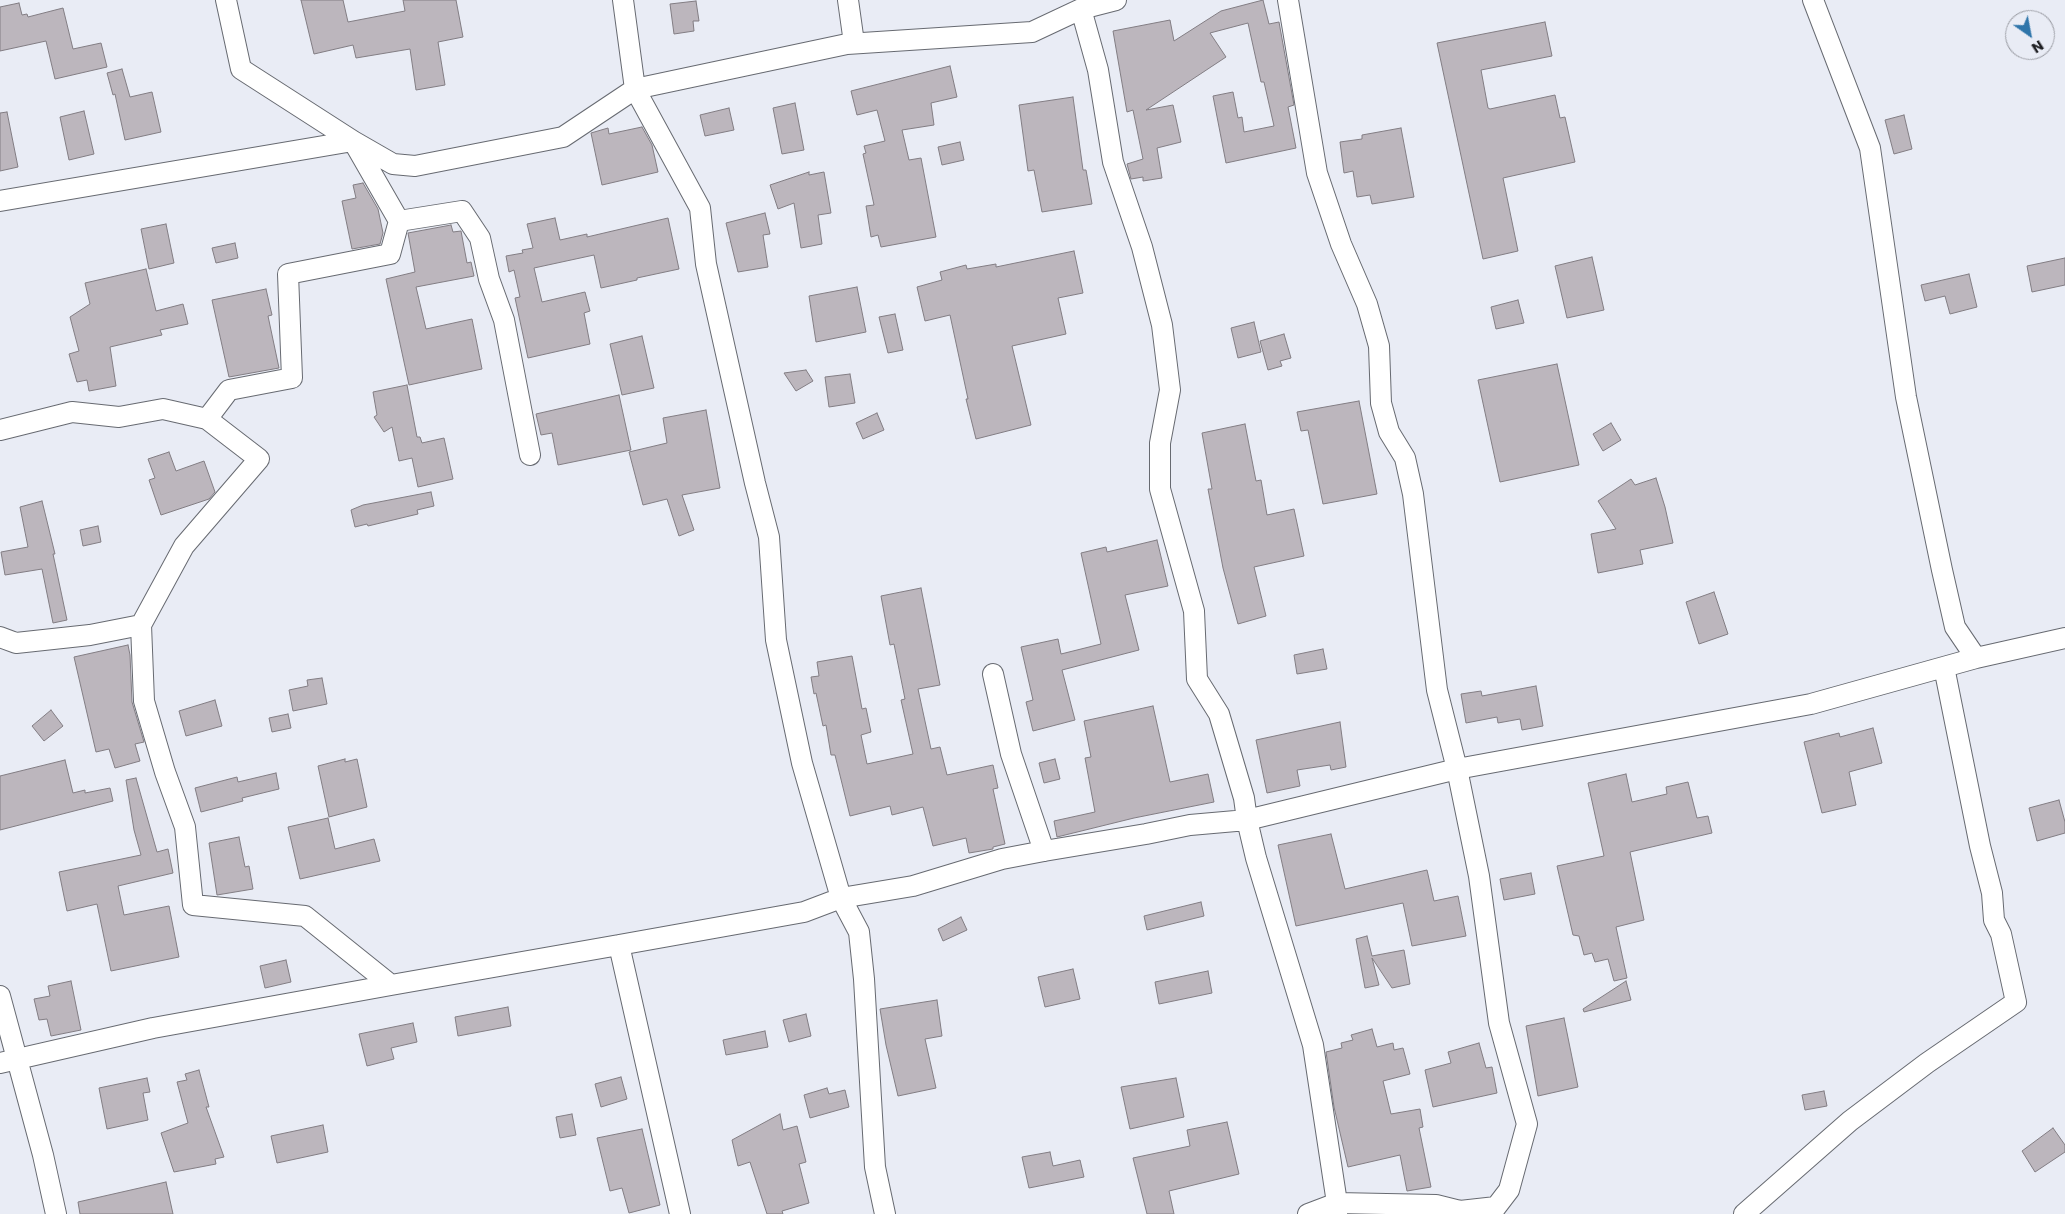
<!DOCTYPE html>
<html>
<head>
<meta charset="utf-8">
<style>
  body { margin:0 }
  #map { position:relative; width:2065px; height:1214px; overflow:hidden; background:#e9ecf5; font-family:Poppins,sans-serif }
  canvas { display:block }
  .north { position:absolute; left:2005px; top:10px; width:50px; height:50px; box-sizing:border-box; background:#e9ecf5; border:1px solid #989aa1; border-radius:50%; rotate:147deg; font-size:14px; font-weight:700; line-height:20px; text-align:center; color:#1e1f22 }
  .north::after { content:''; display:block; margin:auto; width:18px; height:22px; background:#2f75aa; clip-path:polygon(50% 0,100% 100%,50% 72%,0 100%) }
</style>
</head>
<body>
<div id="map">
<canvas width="2065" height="1214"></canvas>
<div class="north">N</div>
</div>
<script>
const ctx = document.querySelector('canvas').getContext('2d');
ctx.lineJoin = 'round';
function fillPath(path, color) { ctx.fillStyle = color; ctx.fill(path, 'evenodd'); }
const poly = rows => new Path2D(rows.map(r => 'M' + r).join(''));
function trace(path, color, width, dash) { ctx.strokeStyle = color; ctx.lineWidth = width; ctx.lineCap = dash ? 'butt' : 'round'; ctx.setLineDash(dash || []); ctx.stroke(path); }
const building = poly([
  [301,0,343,0,348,22,405,11,403,0,456,0,463,37,438,42,445,85,416,90,410,49,356,58,353,45,314,54,301,0],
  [1263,0,1269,24,1279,22,1294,105,1288,107,1296,148,1226,163,1213,96,1233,92,1238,118,1242,117,1244,132,1274,126,1264,82,1261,82,1248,23,1210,33,1226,57,1146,110,1173,105,1181,142,1157,148,1162,178,1143,181,1143,177,1131,179,1127,164,1143,159,1133,110,1127,112,1113,31,1170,20,1174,41,1221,11,1263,0],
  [696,1,699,21,693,21,694,31,674,34,670,4,696,1],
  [19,3,22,15,27,14,28,17,63,8,73,49,101,43,107,67,55,79,46,41,0,51,0,7,19,3],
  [1545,22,1552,56,1481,70,1488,108,1490,109,1555,95,1560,118,1565,117,1575,162,1503,178,1518,251,1483,259,1437,43,1545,22],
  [950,66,957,97,931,103,934,125,902,130,909,160,921,158,936,237,881,247,878,235,871,237,866,206,874,205,863,154,866,153,864,146,885,141,877,110,857,115,851,91,950,66],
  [122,69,130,97,152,92,161,132,125,140,115,94,113,95,107,73,122,69],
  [1073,97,1083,170,1086,170,1092,204,1042,212,1034,170,1028,171,1019,105,1073,97],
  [795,103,804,150,782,154,773,108,795,103],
  [729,108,734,130,705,136,700,115,729,108],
  [84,111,94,154,69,160,60,117,84,111],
  [7,112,18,167,0,171,0,113,7,112],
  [1904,115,1912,149,1894,154,1885,120,1904,115],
  [642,127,652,145,658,172,602,185,591,133,608,128,609,134,642,127],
  [1401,128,1414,197,1372,204,1370,195,1357,197,1353,171,1344,173,1340,142,1362,139,1362,135,1401,128],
  [960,142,964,160,942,165,938,147,960,142],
  [809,172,809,175,824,172,831,213,818,215,822,244,801,248,794,203,778,209,770,185,809,172],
  [363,183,378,209,383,233,380,244,352,249,342,201,356,198,353,185,363,183],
  [765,213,770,234,763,235,768,267,738,272,726,223,765,213],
  [555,218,560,240,587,234,587,237,668,218,679,269,637,278,637,280,601,288,594,255,534,268,542,302,585,292,590,311,584,313,590,344,528,358,515,298,520,297,514,270,509,272,506,256,523,253,522,250,533,248,527,224,555,218],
  [166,224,174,263,149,269,141,229,166,224],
  [451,225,453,232,461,231,467,263,471,262,474,276,416,287,426,329,472,319,482,369,409,385,386,279,415,272,408,233,451,225],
  [235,243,238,258,216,263,212,248,235,243],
  [1074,251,1083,293,1058,298,1066,334,1012,346,1031,425,976,439,966,399,968,399,950,315,925,321,917,287,942,280,940,272,966,265,967,269,996,264,996,267,1074,251],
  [1592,257,1604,310,1567,318,1555,266,1592,257],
  [2065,258,2065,285,2032,292,2027,266,2065,258],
  [146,269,156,311,183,304,188,324,160,330,162,335,110,347,116,386,89,391,87,380,77,382,69,354,79,351,70,317,90,304,85,283,146,269],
  [1969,274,1977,307,1950,314,1945,296,1925,301,1921,285,1969,274],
  [857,287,866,332,816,342,809,296,857,287],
  [266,289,272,315,268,316,279,368,229,377,212,300,266,289],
  [1518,300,1524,323,1496,329,1491,307,1518,300],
  [895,314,903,350,888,353,879,317,895,314],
  [1254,322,1261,352,1238,358,1231,328,1254,322],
  [1284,334,1291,358,1280,361,1282,366,1268,370,1260,341,1284,334],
  [642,336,654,388,622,395,610,344,642,336],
  [1557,364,1579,465,1500,482,1478,380,1557,364],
  [806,370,813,381,796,391,784,373,806,370],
  [850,374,855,403,829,407,825,377,850,374],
  [407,385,417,437,420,437,422,443,444,438,453,479,418,487,412,458,399,461,392,427,384,432,374,417,377,415,373,392,407,385],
  [619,395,631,450,558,465,552,433,541,435,536,414,619,395],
  [1359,401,1377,494,1323,504,1308,430,1301,431,1297,412,1359,401],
  [706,410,720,488,682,495,694,530,679,536,667,499,643,505,629,452,667,443,663,418,706,410],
  [877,413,884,430,863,439,856,423,877,413],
  [1611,423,1621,440,1603,451,1593,434,1611,423],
  [1245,424,1256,481,1261,480,1267,515,1294,509,1304,556,1254,567,1266,616,1238,624,1223,568,1208,489,1212,489,1202,433,1245,424],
  [169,452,176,471,204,461,215,492,209,499,161,515,149,480,155,478,148,459,169,452],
  [1656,478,1665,507,1673,543,1640,550,1643,564,1598,573,1591,534,1616,529,1598,501,1631,479,1635,485,1656,478],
  [431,492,434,506,417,510,418,514,368,526,367,524,355,527,351,510,363,505,431,492],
  [42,501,55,554,53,554,67,620,53,623,42,569,5,575,1,552,28,547,20,507,42,501],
  [98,526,101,542,83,546,80,530,98,526],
  [1157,540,1168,586,1125,595,1139,650,1062,670,1075,720,1033,731,1026,702,1033,700,1021,647,1058,639,1061,654,1101,644,1081,553,1106,547,1107,552,1157,540],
  [921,588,940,685,918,689,931,749,940,747,947,775,993,765,998,788,993,789,1005,844,993,847,993,849,969,853,966,838,933,846,923,807,892,815,890,806,850,816,835,755,831,755,826,725,823,726,816,693,814,694,811,677,819,676,817,662,852,656,862,709,866,708,871,732,861,735,867,764,913,754,901,700,905,699,894,644,890,645,881,596,921,588],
  [1714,592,1728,634,1699,644,1686,602,1714,592],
  [128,645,130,655,132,702,144,742,135,744,140,761,115,768,109,749,96,752,74,657,128,645],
  [1323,649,1327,669,1297,674,1294,655,1323,649],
  [322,678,327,704,293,711,289,690,308,686,307,680,322,678],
  [1536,686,1543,726,1522,730,1520,719,1498,723,1497,717,1466,723,1461,694,1481,691,1482,696,1536,686],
  [215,700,222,726,186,736,179,711,215,700],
  [1153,706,1170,782,1208,774,1214,802,1134,818,1057,837,1054,821,1095,812,1085,758,1091,757,1084,721,1153,706],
  [51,710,63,726,44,741,32,726,51,710],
  [288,714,291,728,272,732,269,718,288,714],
  [1340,722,1346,767,1331,770,1330,765,1297,770,1300,786,1267,793,1256,740,1340,722],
  [1873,728,1882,763,1849,772,1856,805,1822,813,1804,742,1839,733,1840,737,1873,728],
  [345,759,345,762,357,759,367,807,329,817,318,766,345,759],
  [1055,759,1060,779,1044,783,1039,763,1055,759],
  [65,760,73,793,85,790,85,793,110,788,113,801,0,830,0,776,65,760],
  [276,773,279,789,242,798,243,801,201,812,195,788,237,777,238,782,276,773],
  [1626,774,1632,802,1667,794,1666,787,1688,782,1697,818,1708,816,1712,833,1630,852,1644,920,1616,927,1627,978,1614,981,1608,959,1595,962,1592,953,1584,955,1579,936,1573,935,1557,866,1604,856,1588,783,1626,774],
  [136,778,157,852,168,849,173,873,118,886,124,915,169,906,179,957,111,971,97,904,67,911,59,872,141,855,134,830,126,780,136,778],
  [2059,800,2065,822,2065,833,2037,841,2029,808,2059,800],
  [328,818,335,849,374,839,380,861,300,879,288,827,328,818],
  [1331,834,1345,889,1427,870,1434,901,1458,896,1466,936,1412,946,1403,903,1296,926,1278,845,1331,834],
  [239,837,245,867,249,866,253,889,217,895,209,843,239,837],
  [1531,873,1535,894,1504,900,1500,879,1531,873],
  [1201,902,1204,916,1147,930,1144,916,1201,902],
  [961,917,967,930,943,941,938,929,961,917],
  [1367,936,1372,956,1404,950,1410,984,1392,988,1372,958,1379,985,1365,988,1356,939,1367,936],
  [286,960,291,982,265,988,260,966,286,960],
  [1073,969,1080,999,1045,1007,1038,977,1073,969],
  [1208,971,1212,993,1159,1004,1155,982,1208,971],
  [71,981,81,1030,51,1036,47,1019,39,1020,34,999,50,996,48,986,71,981],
  [1626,981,1631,1000,1584,1012,1583,1009,1626,981],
  [937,1000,942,1036,925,1039,936,1088,898,1096,886,1045,880,1009,937,1000],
  [508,1007,511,1026,458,1036,455,1017,508,1007],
  [806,1014,811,1036,789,1042,783,1020,806,1014],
  [1564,1018,1578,1087,1538,1096,1526,1026,1564,1018],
  [413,1023,417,1042,391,1048,394,1059,367,1066,359,1034,413,1023],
  [1372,1029,1377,1047,1393,1043,1394,1050,1403,1048,1410,1074,1383,1081,1391,1114,1420,1109,1423,1127,1419,1128,1431,1187,1407,1191,1400,1155,1348,1167,1334,1107,1326,1052,1342,1048,1341,1043,1353,1040,1351,1035,1372,1029],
  [765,1031,768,1047,726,1055,723,1040,765,1031],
  [1479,1043,1486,1068,1492,1067,1497,1093,1433,1107,1425,1070,1451,1063,1448,1052,1479,1043],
  [199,1070,209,1107,206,1107,224,1157,215,1159,216,1164,174,1172,161,1133,188,1123,177,1082,187,1080,185,1074,199,1070],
  [621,1077,627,1099,601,1107,595,1084,621,1077],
  [147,1078,150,1092,143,1093,148,1120,107,1129,99,1088,147,1078],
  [1176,1078,1184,1117,1130,1129,1121,1087,1176,1078],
  [827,1088,829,1094,845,1090,849,1107,810,1118,804,1095,827,1088],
  [1824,1091,1827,1106,1805,1110,1802,1095,1824,1091],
  [572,1114,576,1135,560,1138,556,1117,572,1114],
  [780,1114,783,1130,797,1126,806,1162,799,1164,809,1203,782,1211,783,1214,767,1214,750,1162,738,1166,732,1140,780,1114],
  [1227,1122,1239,1174,1169,1191,1174,1214,1147,1214,1133,1158,1190,1146,1187,1130,1227,1122],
  [323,1125,328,1152,277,1163,271,1136,323,1125],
  [2053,1128,2065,1145,2065,1152,2035,1172,2022,1151,2053,1128],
  [642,1129,660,1205,629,1213,622,1188,610,1191,597,1138,642,1129],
  [1050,1152,1053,1166,1080,1160,1084,1177,1029,1188,1022,1157,1050,1152],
  [166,1182,173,1214,80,1214,78,1202,166,1182]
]);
fillPath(building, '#bcb6bd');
trace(building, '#827d83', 1);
const street = poly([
  [226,0,241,69,353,141,393,164,415,166,563,137,635,89,847,44,1032,32,1081,9,1116,0],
  [623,0,635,89,700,208,706,264,755,483,769,537,776,640,802,763,841,898,913,886,1002,859,1044,851,1146,834,1190,825,1247,820,1457,769,1811,704,1976,658,1955,627,1942,570,1906,397,1870,148,1813,0],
  [848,0,854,43],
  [1288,0,1317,173,1341,244,1367,304,1379,346,1381,403,1389,432,1405,458,1413,494,1437,690,1457,769,1479,876,1499,1023,1527,1124,1509,1190,1496,1207],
  [1081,9,1098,70,1113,162,1142,247,1162,325,1170,390,1160,443,1160,489,1194,611,1197,679,1219,714,1244,798,1247,820,1256,858,1313,1045,1337,1203,1436,1205,1460,1211,1496,1207,1491,1214],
  [0,201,353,141,399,221,462,211,480,238,489,279,504,320,530,455],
  [0,430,72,412,119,417,163,409,207,419],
  [141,625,184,546,259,459,207,419,229,390,292,378,288,274,390,254,399,221],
  [0,637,16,643,90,635,141,625,144,701,165,772,185,827,193,905,305,916,391,985,619,945,680,1214],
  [1976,658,2065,638],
  [993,674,1011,754,1044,851],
  [619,945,804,912,841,898,859,932,864,979,875,1167,885,1214],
  [0,996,43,1155,56,1214],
  [0,1063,153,1028,391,985],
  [1308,1214,1337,1203,1337,1214],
  [1744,1214,1850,1121,1927,1063,2016,1002,2001,934,1994,920,1992,893,1980,846,1944,667]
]);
trace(street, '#676a71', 22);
trace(street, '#fff', 20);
</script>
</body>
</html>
